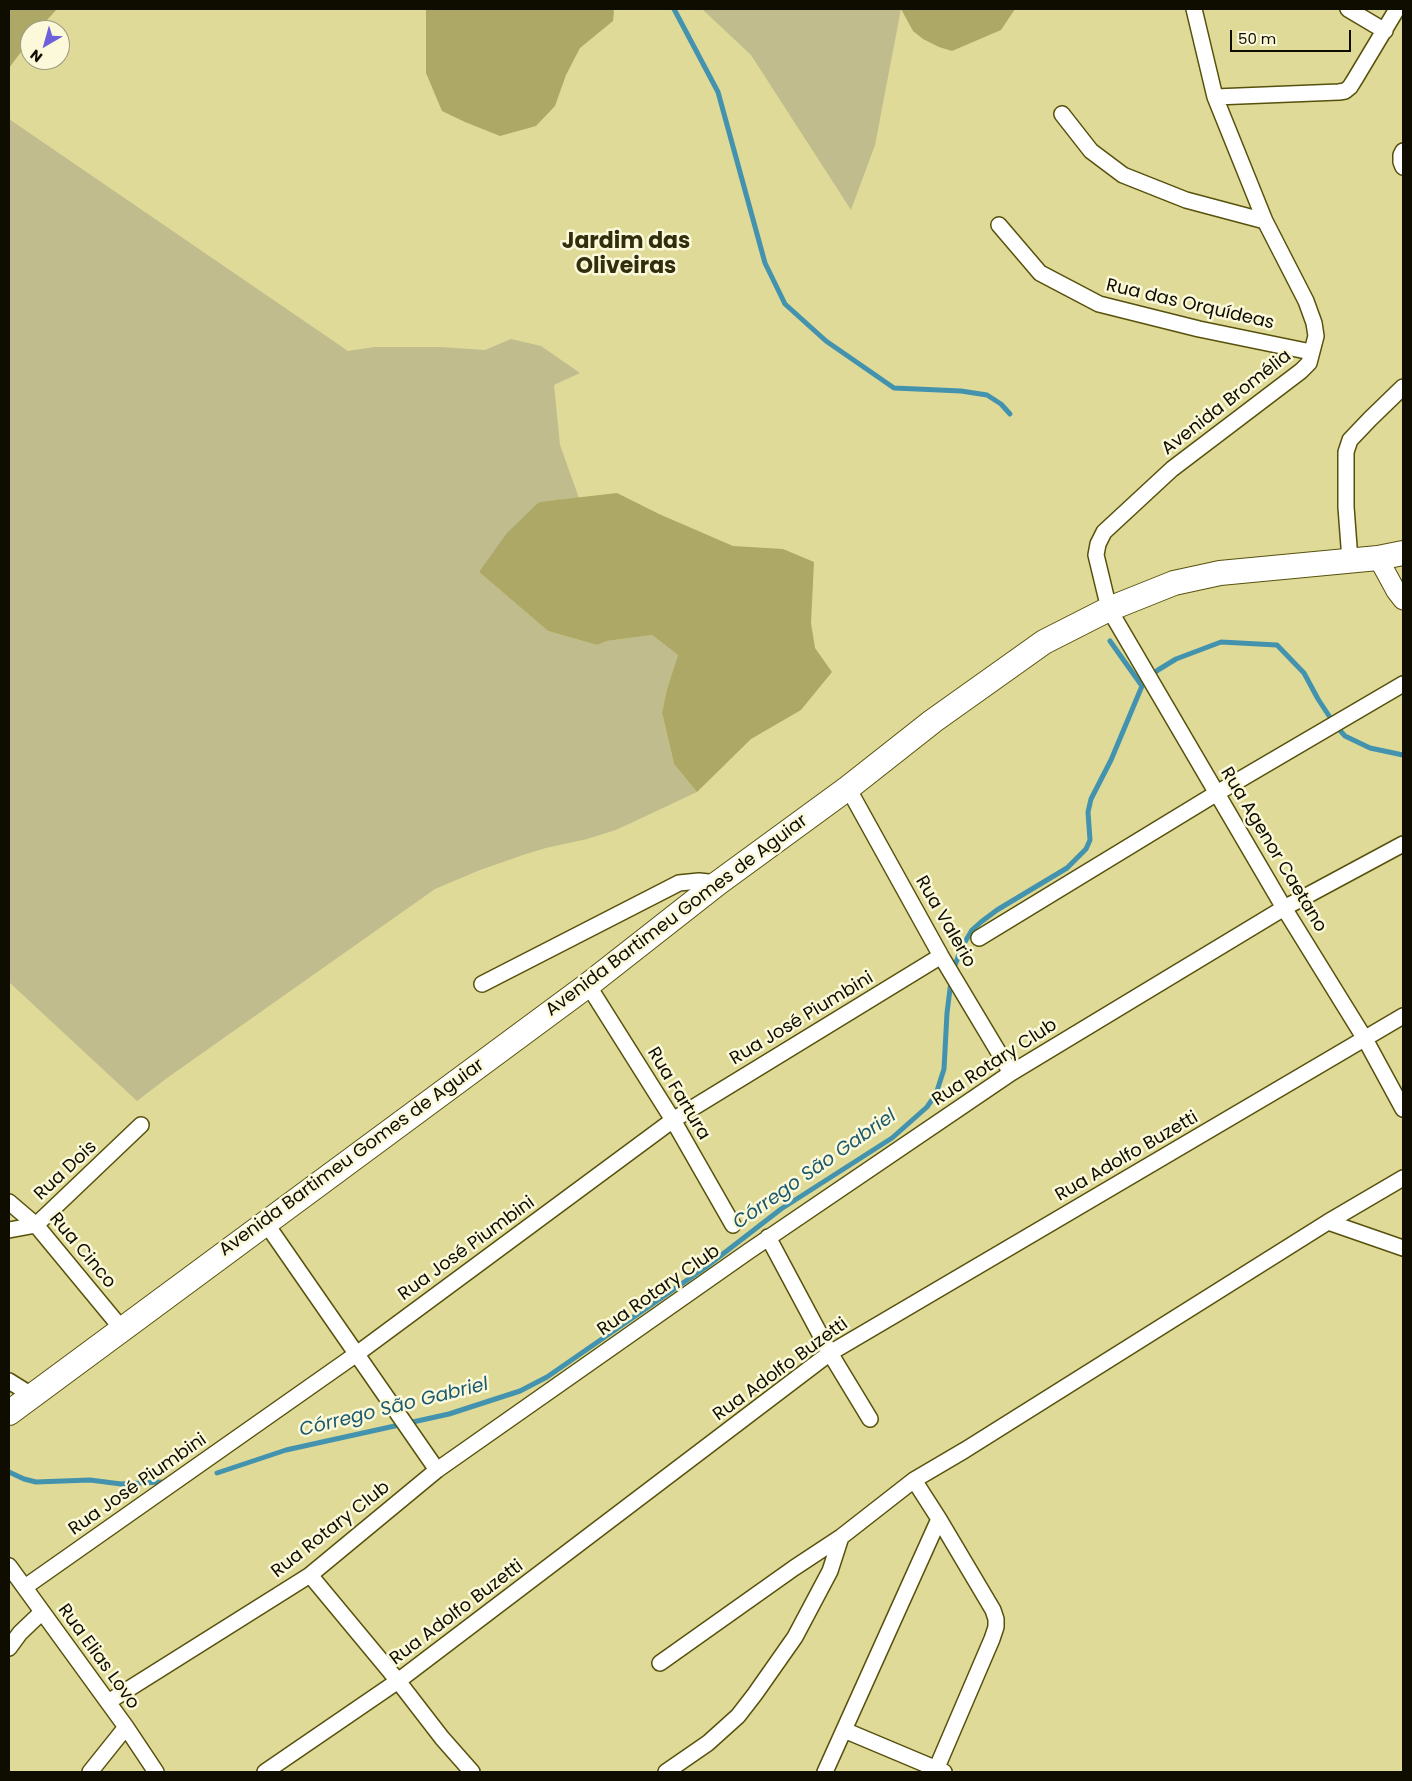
<!DOCTYPE html>
<html>
<head>
<meta charset="utf-8">
<style>
  body { margin:0 }
  #map { position:relative; width:1412px; height:1781px; overflow:hidden; background:#dfda98; font-family:Poppins,sans-serif }
  canvas { display:block }
  .frame { position:absolute; inset:0; border:10px solid #0f0c00; pointer-events:none }
  .north { position:absolute; left:20px; top:20px; width:50px; height:50px; box-sizing:border-box; background:#fbf9d9; border:1px solid #9d9a82; border-radius:50%; rotate:218deg; font-size:14px; font-weight:700; line-height:20px; text-align:center; color:#0f0c00 }
  .north::after { content:''; display:block; margin:auto; width:18px; height:22px; background:#6d60da; clip-path:polygon(50% 0,100% 100%,50% 72%,0 100%) }
  .scale { position:absolute; left:1230px; top:30px; width:121px; height:22px; box-sizing:border-box; border:2px solid #0f0c00; border-top:0; padding-left:6px; font-size:15px; line-height:18px; white-space:nowrap; color:#0f0c00; -webkit-text-stroke:4px #fbf9d9; paint-order:stroke }
</style>
</head>
<body>
<div id="map">
<canvas width="1412" height="1781"></canvas>
<div class="frame"></div>
<div class="north">N</div>
<div class="scale">50 m</div>
</div>
<script>
const ctx = document.querySelector('canvas').getContext('2d');
ctx.lineJoin = 'round';
function fillPath(path, color) { ctx.fillStyle = color; ctx.fill(path, 'evenodd'); }
const poly = rows => new Path2D(rows.map(r => 'M' + r).join(''));
function trace(path, color, width, dash) { ctx.strokeStyle = color; ctx.lineWidth = width; ctx.lineCap = dash ? 'butt' : 'round'; ctx.setLineDash(dash || []); ctx.stroke(path); }
function drawText(font, color, halo, rows, align = 'center') {
  ctx.font = font + ' Poppins,sans-serif'; ctx.lineWidth = 5; ctx.setLineDash([]); ctx.textBaseline = 'middle'; ctx.strokeStyle = halo; ctx.fillStyle = color; for (const [text, x, y, turn = 0] of rows) {
    ctx.save(); ctx.translate(x, y); ctx.rotate((+turn || 0) * Math.PI / 180); ctx.textAlign = isNaN(turn) ? turn : align; if (halo) ctx.strokeText(text, 0, 0); ctx.fillText(text, 0, 0); ctx.restore();
  }
}
fillPath(poly([
  [702,9,901,9,875,145,851,210,751,55],
  [9,119,348,351,374,347,441,347,485,350,511,339,541,346,580,373,554,385,560,445,579,498,539,502,479,572,548,631,597,645,607,641,652,635,678,655,667,689,662,714,674,764,697,792,616,830,587,839,546,848,526,854,480,870,435,889,167,1078,137,1101,9,982]
]), '#c0bc8e');
fillPath(poly([
  [9,9,57,9,38,30,30,30,30,40,9,68],
  [426,9,612,9,614,11,613,21,580,48,566,75,555,106,536,126,500,136,465,122,442,111,426,73],
  [901,9,1015,9,1001,30,952,51,939,47,923,39,913,31],
  [617,493,659,514,733,546,783,549,814,562,811,623,815,648,832,672,801,710,751,739,697,792,674,764,662,713,667,689,678,655,652,635,607,641,597,645,548,631,479,572,507,533,539,502]
]), '#ada865');
trace(poly([
  [674,9,718,92,765,263,785,304,826,341,894,388,961,391,987,395,1001,404,1010,414],
  [1110,641,1142,686],
  [953,970,962,947,972,930,981,922,997,910,1067,868,1086,849,1090,840,1088,812,1091,799,1111,760,1142,686,1147,679,1158,670,1176,659,1221,642,1277,645,1304,673,1318,699,1335,725,1345,736,1370,748,1403,755],
  [9,1472,24,1479,36,1482,90,1480,121,1484,161,1482],
  [217,1473,286,1450,449,1414,520,1391,547,1377,706,1267,781,1209,892,1138,927,1107,936,1094,944,1069,947,1013,951,981]
]), '#4393af', 5);
const minor = poly([
  [1194,9,1215,97],
  [1348,9,1385,31],
  [1397,9,1355,79,1350,87,1345,91,1339,92,1215,97,1265,221,1306,301,1314,323,1316,336,1309,363,1301,371,1172,469,1104,532,1098,544,1096,555,1109,609,1284,908,1365,1039,1403,1109],
  [1062,114,1091,151,1123,175,1186,200,1265,221],
  [1403,151,1401,155,1401,162,1403,167],
  [999,225,1040,273,1099,304,1199,329,1311,352],
  [1350,560,1346,507,1346,452,1350,440,1370,419,1403,387],
  [848,788,941,956,1011,1073],
  [979,938,1217,793,1403,684],
  [482,984,679,883,699,881,718,883],
  [588,985,673,1120,733,1225],
  [9,1202,36,1225,122,1329],
  [265,1222,437,1470],
  [1328,1222,1403,1248],
  [9,1230,36,1225,141,1125],
  [768,1237,830,1353,870,1419],
  [9,1381,33,1396],
  [914,1480,939,1519,993,1610,996,1619,996,1627,992,1639,935,1772],
  [9,1566,126,1727,156,1772],
  [310,1575,398,1681,442,1738,472,1772],
  [25,1587,358,1353,673,1120,941,956],
  [9,1648,20,1633,42,1612],
  [660,1663,794,1568,841,1537,914,1480,965,1450,1328,1222,1403,1178],
  [108,1702,310,1575,437,1470,749,1251,1011,1073,1284,908,1403,844],
  [844,1730,944,1772],
  [90,1772,126,1727],
  [265,1772,398,1681,830,1353,1403,1016],
  [666,1772,708,1743,738,1716,755,1694,795,1637,830,1571,841,1537],
  [825,1772,939,1519]
]);
const tertiary = poly([
  [1378,558,1396,591,1403,600]
]);
const primary = poly([
  [9,1413,588,985,718,883,848,788,933,721,1044,642,1109,609,1174,583,1220,573,1378,558,1403,553]
]);
trace(minor, '#57510c', 18);
trace(tertiary, '#57510c', 21);
trace(primary, '#57510c', 26);
trace(minor, '#fff', 15);
trace(tertiary, '#fff', 19);
trace(primary, '#fff', 24);
drawText('18px', '#0f0c00', '#fbf9d9', [
  ["Rua das Orquídeas",1190,305,13],
  ["Avenida Bromélia",1227,403,-38],
  ["Rua Agenor Caetano",1273,850,59],
  ["Avenida Bartimeu Gomes de Aguiar",677,916,-37],
  ["Rua Valerio",945,922,60],
  ["Rua José Piumbini",802,1019,-31],
  ["Rua Rotary Club",995,1063,-33],
  ["Rua Fartura",678,1094,59],
  ["Rua Adolfo Buzetti",1127,1157,-30],
  ["Avenida Bartimeu Gomes de Aguiar",352,1158,-36],
  ["Rua Dois",66,1171,-43],
  ["Rua José Piumbini",467,1249,-36],
  ["Rua Cinco",82,1251,50],
  ["Rua Rotary Club",659,1291,-35],
  ["Rua Adolfo Buzetti",781,1370,-36],
  ["Rua José Piumbini",138,1485,-35],
  ["Rua Rotary Club",331,1530,-38],
  ["Rua Adolfo Buzetti",457,1613,-37],
  ["Rua Elias Lovo",98,1657,54]
]);
drawText('italic 19px', '#1a596e', '#fbf9d9', [
  ["Córrego São Gabriel",815,1170,-35],
  ["Córrego São Gabriel",394,1408,-14]
]);
drawText('bold 22px', '#312e0d', '#fbf9d9', [
  ["Jardim das",626,242],
  ["Oliveiras",626,267]
]);
</script>
</body>
</html>
